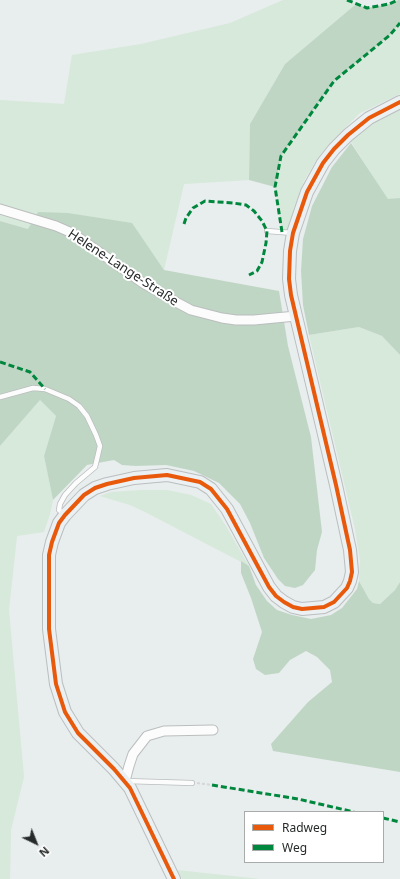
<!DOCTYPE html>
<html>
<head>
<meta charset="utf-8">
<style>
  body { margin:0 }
  #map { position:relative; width:400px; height:879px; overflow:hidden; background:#e8eded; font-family:"Noto Sans",sans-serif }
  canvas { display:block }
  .legend { position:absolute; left:244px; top:811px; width:140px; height:52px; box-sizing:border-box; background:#fff; border:1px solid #a9aaaa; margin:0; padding:5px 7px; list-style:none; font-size:12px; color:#272a2a }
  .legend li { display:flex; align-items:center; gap:8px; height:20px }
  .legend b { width:20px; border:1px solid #a9aaaa }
  .north { position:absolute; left:16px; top:823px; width:40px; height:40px; -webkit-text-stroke:3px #fff; paint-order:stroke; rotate:137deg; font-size:11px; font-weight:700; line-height:16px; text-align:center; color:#272a2a }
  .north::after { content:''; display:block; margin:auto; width:14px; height:18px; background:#272a2a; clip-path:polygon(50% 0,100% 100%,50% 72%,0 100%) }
</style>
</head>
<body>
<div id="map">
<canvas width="400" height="879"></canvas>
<ul class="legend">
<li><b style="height:5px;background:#e8590c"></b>Radweg</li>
<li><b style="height:5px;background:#00873e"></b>Weg</li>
</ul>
<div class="north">N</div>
</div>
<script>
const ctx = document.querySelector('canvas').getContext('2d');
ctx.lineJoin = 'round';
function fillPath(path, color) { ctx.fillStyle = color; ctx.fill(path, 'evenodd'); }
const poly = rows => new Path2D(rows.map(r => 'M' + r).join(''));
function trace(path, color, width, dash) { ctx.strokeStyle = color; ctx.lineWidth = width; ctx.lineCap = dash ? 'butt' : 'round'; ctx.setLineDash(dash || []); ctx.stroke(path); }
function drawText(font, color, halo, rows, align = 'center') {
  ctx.font = font + ' "Noto Sans",sans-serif'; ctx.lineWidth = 4; ctx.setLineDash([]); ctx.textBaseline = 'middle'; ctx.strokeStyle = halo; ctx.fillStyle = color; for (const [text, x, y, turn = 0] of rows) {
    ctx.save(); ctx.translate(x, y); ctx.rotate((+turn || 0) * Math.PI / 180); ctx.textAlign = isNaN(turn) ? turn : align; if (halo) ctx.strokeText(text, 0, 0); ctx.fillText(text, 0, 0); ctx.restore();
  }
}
fillPath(poly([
  [283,0,347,0,356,4,285,64,250,124,249,180,184,184,164,270,131,223,28,229,0,221,0,100,64,104,72,55,141,44,230,23],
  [400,23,400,94,360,113,329,144,315,162,304,181,295,206,287,233,282,232,275,187,281,156,334,81,390,35],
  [400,109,400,198,388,200,350,140,374,122],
  [359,327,382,336,400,355,400,582,395,590,380,604,373,603,369,599,359,581,360,561,355,529,309,335],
  [40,400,56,416,44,456,53,500,50,514,44,532,17,536,9,610,24,777,11,830,10,879,0,879,0,446],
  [141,490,167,490,191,495,211,504,226,526,249,566,145,512,130,505,100,496,111,492],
  [177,870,260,879,182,879]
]), '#d6e9da');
fillPath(poly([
  [398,0,400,0,400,23,390,35,334,81,281,156,275,187,249,180,250,124,285,64,356,4,367,8,389,4],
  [351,143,388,199,400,198,400,355,382,336,359,327,309,335,303,305,301,271,303,239,312,206,332,167],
  [38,212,68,213,132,223,164,270,279,291,288,346,311,437,322,532,317,550,315,570,303,585,295,588,285,586,278,579,264,558,250,523,240,504,219,483,194,471,166,465,136,466,122,465,114,460,87,465,53,500,44,456,56,416,40,400,0,446,0,221,28,229],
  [241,561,249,566,256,585,267,601,277,610,292,615,311,619,331,615,342,608,357,589,359,581,369,599,373,603,380,604,395,590,400,582,400,772,273,751,271,744,308,702,332,682,330,670,317,657,306,651,290,660,279,673,265,675,256,669,253,659,262,632,251,598,241,573]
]), '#c0d6c5');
const lane = poly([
  [267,231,293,233],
  [0,397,33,388,45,389,69,399,79,406,87,416,96,435,100,446,97,459,95,467,76,483,65,495,60,504,59,510,65,515],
  [126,781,192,783]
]);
const street = poly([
  [0,209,56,226,72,233,143,283,176,302,191,310,222,318,236,320,254,320,296,316],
  [125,781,129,766,133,754,147,736,164,731,213,730]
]);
const secondary = poly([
  [174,879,130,788,114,769,78,733,65,712,56,684,49,629,49,555,52,542,59,523,65,515,84,495,95,488,107,484,134,478,167,475,200,482,211,489,227,509,269,587,276,596,284,602,293,607,302,609,324,607,334,602,347,588,350,581,352,572,350,550,336,485,291,295,289,279,290,251,293,233,307,192,323,163,334,149,348,135,369,118,400,102]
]);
trace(lane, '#bbbebe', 6);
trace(street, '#bbbebe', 11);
trace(secondary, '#bbbebe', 14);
trace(poly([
  [197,783,212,785]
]), '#d6d7d7', 2, [3, 2]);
trace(lane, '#fcfcfc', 4.5);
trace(street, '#fcfcfc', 9);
trace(secondary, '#ebf0f3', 12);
trace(poly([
  [347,0,367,8,389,4,398,0],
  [184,224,186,218,193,208,205,201,233,203,246,205,254,211,262,221,267,231,266,243,262,262,257,271,249,275],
  [282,232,275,187,281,156,334,81,390,35,400,23],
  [0,362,30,372,45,389],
  [212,785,298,799,354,812],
  [383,818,400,822]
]), '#00873e', 3, [6, 3]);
trace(poly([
  [174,879,130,788,114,769,78,733,65,712,56,684,49,629,49,555,52,542,59,523,65,515,84,495,95,488,107,484,134,478,167,475,200,482,211,489,227,509,269,587,276,596,284,602,293,607,302,609,324,607,334,602,347,588,350,581,352,572,350,550,336,485,291,295,289,279,290,251,293,233,307,192,323,163,334,149,348,135,369,118,400,102]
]), '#e8590c', 4);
drawText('13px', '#272a2a', '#fff', [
  ["Helene-Lange-Straße",123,268,33]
]);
</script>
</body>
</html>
